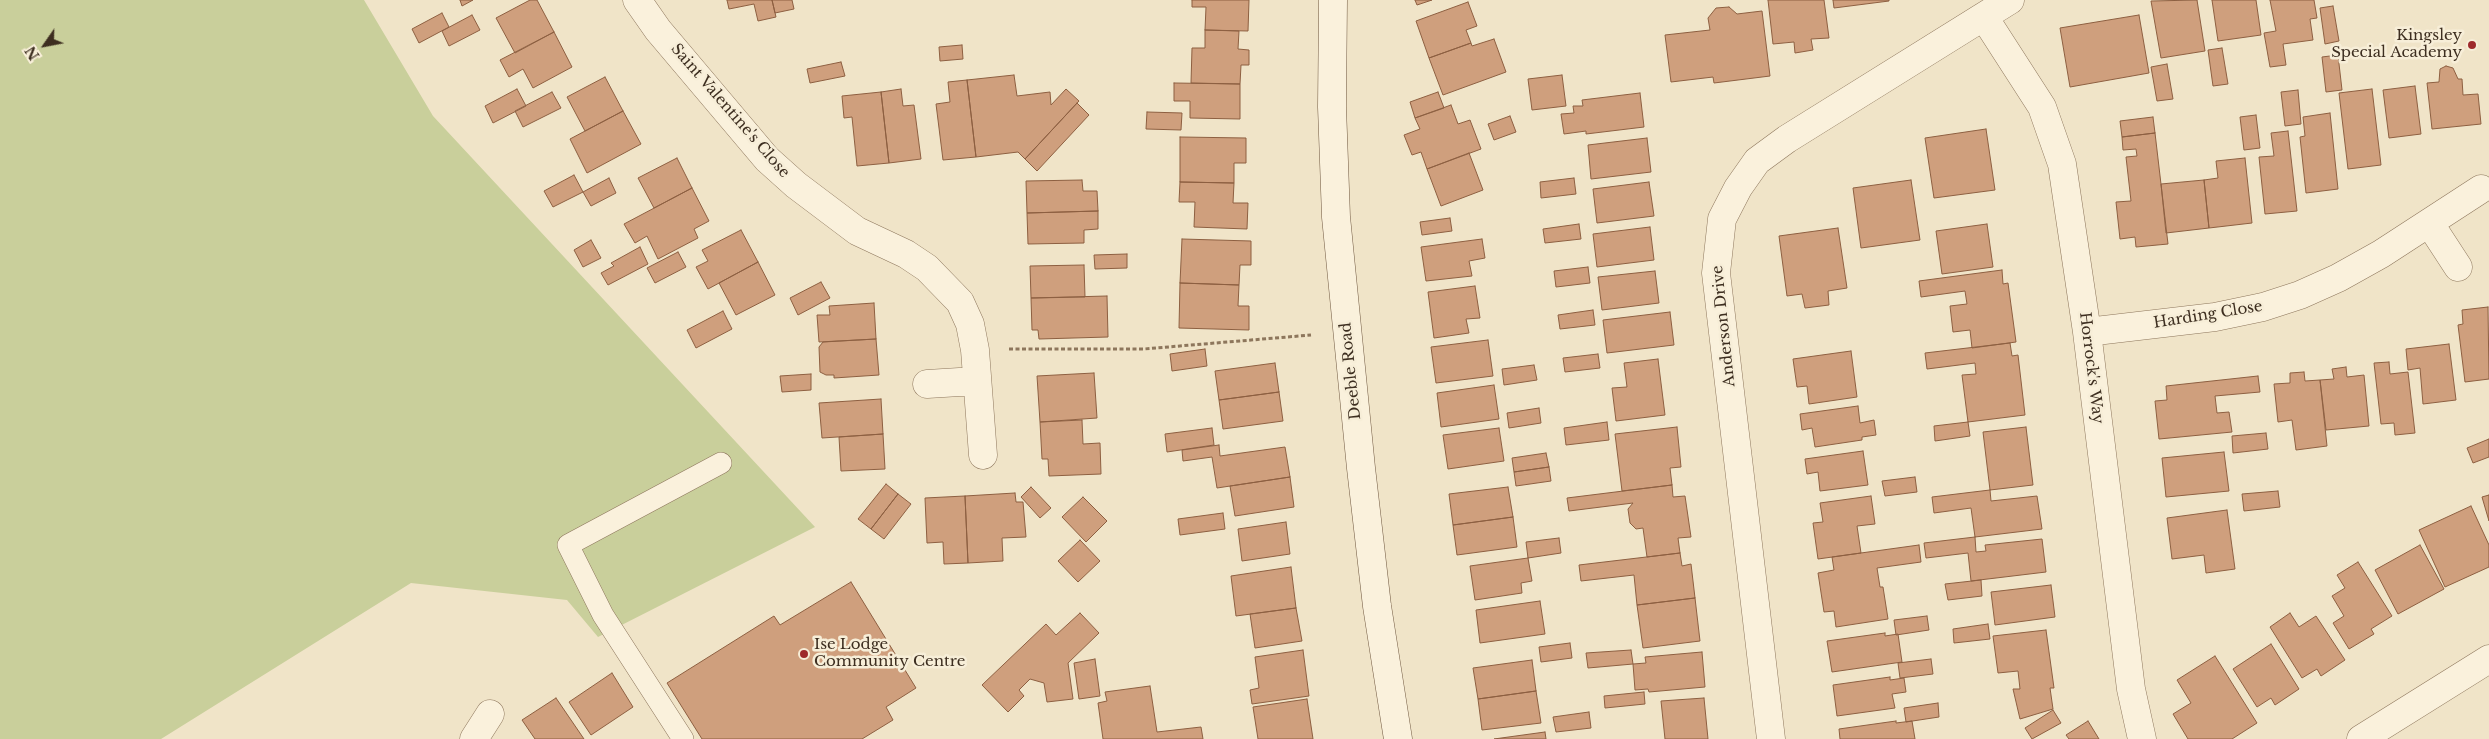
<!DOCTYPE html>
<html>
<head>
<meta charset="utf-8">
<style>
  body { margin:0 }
  #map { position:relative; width:2489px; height:739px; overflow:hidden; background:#f0e4c8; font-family:"Libre Baskerville",serif }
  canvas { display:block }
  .north { position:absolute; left:20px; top:20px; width:50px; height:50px; -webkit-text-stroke:4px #f7eed8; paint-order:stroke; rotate:237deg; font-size:14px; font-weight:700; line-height:20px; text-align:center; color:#3d2e20 }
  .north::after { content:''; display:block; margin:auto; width:18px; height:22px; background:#3d2e20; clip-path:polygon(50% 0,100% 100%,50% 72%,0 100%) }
</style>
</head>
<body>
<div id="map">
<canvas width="2489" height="739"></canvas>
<div class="north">N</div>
</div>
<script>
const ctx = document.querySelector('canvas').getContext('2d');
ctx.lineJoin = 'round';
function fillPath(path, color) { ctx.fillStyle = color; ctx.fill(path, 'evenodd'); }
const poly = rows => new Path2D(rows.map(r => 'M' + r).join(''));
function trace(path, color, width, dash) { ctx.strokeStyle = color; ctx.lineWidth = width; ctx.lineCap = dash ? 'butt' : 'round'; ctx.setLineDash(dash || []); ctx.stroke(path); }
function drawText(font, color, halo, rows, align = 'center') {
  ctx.font = font + ' "Libre Baskerville",serif'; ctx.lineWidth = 5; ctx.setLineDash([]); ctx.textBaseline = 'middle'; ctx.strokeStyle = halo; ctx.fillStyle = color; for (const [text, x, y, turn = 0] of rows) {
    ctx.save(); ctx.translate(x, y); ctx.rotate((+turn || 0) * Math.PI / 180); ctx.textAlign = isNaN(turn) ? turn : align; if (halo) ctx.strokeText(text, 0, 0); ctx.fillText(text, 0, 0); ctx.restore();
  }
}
fillPath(poly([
  [0,0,364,0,433,116,815,527,598,637,567,600,411,583,161,739,0,739]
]), '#c9cf9b');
const building = poly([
  [460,0,473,0,462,6,460,0],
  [530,0,537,0,554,32,515,53,496,18,530,0],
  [727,0,772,0,776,17,758,21,754,4,729,9,727,0],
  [772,0,792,0,794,9,775,13,772,0],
  [1192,0,1249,0,1248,31,1205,30,1206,7,1192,7,1192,0],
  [1415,0,1432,0,1417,5,1415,0],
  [1768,0,1824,0,1829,38,1811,39,1813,50,1795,53,1794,42,1773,44,1768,0],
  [1833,0,1889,0,1889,1,1834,8,1833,0],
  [2197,0,2205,51,2161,58,2151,1,2197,0],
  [2212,0,2256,0,2261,35,2218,41,2212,0],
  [2270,0,2314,0,2317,18,2310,19,2313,40,2283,44,2286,65,2270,67,2264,33,2276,31,2270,0],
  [1468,2,1477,26,1466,30,1471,43,1429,58,1416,21,1468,2],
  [2333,6,2339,41,2325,44,2320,8,2333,6],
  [1729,7,1737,14,1762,11,1770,76,1714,83,1713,77,1671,82,1665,35,1710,30,1708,18,1716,8,1729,7],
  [442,13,449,27,419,43,412,29,442,13],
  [472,15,480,30,449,46,442,31,472,15],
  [2139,15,2149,73,2070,87,2060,28,2139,15],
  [1205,30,1239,31,1238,49,1249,50,1249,65,1241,65,1240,84,1191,83,1192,48,1205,48,1205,30],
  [554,32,572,67,533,88,523,69,509,77,500,60,554,32],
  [1494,39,1506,72,1443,95,1429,58,1471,43,1472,46,1494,39],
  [962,45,963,59,940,61,939,47,962,45],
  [2222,48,2228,84,2213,86,2208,50,2222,48],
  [2338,55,2342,90,2326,92,2322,57,2338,55],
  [841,62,845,76,810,83,807,69,841,62],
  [2167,64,2173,99,2157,101,2151,67,2167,64],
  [2446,66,2453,68,2458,79,2462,79,2463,95,2478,94,2481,124,2432,129,2427,83,2439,82,2440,69,2446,66],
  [1014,75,1017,96,1050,92,1051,105,1066,89,1079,101,1025,159,1018,152,976,157,967,80,1014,75],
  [1562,75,1566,106,1532,110,1528,79,1562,75],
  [605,77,623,111,585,131,567,97,605,77],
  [967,80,976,157,943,160,936,104,950,102,948,82,967,80],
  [1174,83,1240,84,1240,119,1190,118,1190,101,1174,101,1174,83],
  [2415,86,2421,134,2389,138,2383,90,2415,86],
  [517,89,526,106,493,123,485,106,517,89],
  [901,89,903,106,914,105,921,159,889,163,881,92,901,89],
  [2372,89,2381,165,2348,169,2339,93,2372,89],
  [2298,90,2301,124,2285,126,2281,92,2298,90],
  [552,92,561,108,523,127,515,111,552,92],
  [881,92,889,163,857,166,852,117,844,118,842,96,881,92],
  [1438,92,1444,108,1415,118,1410,102,1438,92],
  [1640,93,1644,127,1586,134,1586,131,1564,134,1561,114,1574,113,1573,106,1583,106,1582,100,1640,93],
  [1077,103,1089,115,1037,171,1025,159,1077,103],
  [1451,105,1458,124,1470,120,1481,149,1427,169,1421,152,1412,155,1404,135,1420,129,1415,118,1451,105],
  [623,111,641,144,587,173,570,139,623,111],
  [1147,112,1182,113,1181,130,1146,129,1147,112],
  [2330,113,2338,189,2306,193,2300,137,2305,136,2303,117,2330,113],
  [2256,115,2260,148,2244,150,2240,117,2256,115],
  [1510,116,1516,132,1494,140,1488,124,1510,116],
  [2153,117,2155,133,2122,137,2120,121,2153,117],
  [1986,129,1995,190,1934,198,1925,138,1986,129],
  [2288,131,2297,211,2265,214,2259,157,2274,156,2271,133,2288,131],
  [2155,133,2168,244,2136,247,2135,237,2120,239,2116,202,2131,201,2126,157,2137,156,2136,149,2123,150,2122,137,2155,133],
  [1180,137,1246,138,1246,163,1234,163,1234,183,1180,182,1180,137],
  [1647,138,1651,172,1591,179,1588,145,1647,138],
  [1469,153,1483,190,1441,206,1427,169,1469,153],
  [677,158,692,188,654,208,638,178,677,158],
  [2245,158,2252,223,2209,228,2204,180,2218,178,2216,161,2245,158],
  [574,175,583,192,553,207,544,191,574,175],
  [609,178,616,193,591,206,583,192,609,178],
  [1574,178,1576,194,1541,198,1540,182,1574,178],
  [1082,180,1083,191,1097,191,1098,211,1027,213,1026,181,1082,180],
  [1911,180,1920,240,1861,248,1853,188,1911,180],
  [2204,180,2209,228,2166,233,2161,184,2204,180],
  [1180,182,1234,183,1233,203,1248,203,1247,229,1194,227,1195,202,1179,202,1180,182],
  [1649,182,1654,216,1597,223,1593,189,1649,182],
  [692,188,709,221,694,229,698,238,658,259,647,236,635,243,624,224,692,188],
  [1098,211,1098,229,1084,230,1084,243,1028,244,1027,213,1098,211],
  [1450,218,1452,231,1422,235,1420,222,1450,218],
  [1579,224,1581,239,1545,243,1543,229,1579,224],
  [1987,224,1993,267,1942,274,1936,231,1987,224],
  [1650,227,1654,260,1597,267,1593,234,1650,227],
  [1838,228,1847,288,1828,291,1829,305,1805,308,1802,294,1787,296,1779,236,1838,228],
  [741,230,758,262,708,289,696,267,708,261,702,250,741,230],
  [1182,239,1251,241,1251,265,1240,265,1239,285,1180,283,1182,239],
  [1482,239,1485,258,1469,261,1472,276,1426,281,1421,247,1482,239],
  [591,240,601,258,583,267,574,250,591,240],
  [640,247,648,264,608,285,601,273,614,266,611,263,640,247],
  [678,252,686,267,655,283,647,268,678,252],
  [1127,254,1127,268,1095,269,1094,255,1127,254],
  [758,262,775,295,736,315,719,283,758,262],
  [1084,265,1085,297,1031,298,1030,266,1084,265],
  [1588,267,1590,283,1556,287,1554,271,1588,267],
  [2002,270,2003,284,2008,283,2016,342,1972,348,1970,330,1953,332,1950,306,1967,304,1965,291,1921,297,1919,281,2002,270],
  [1655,271,1659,303,1602,310,1598,277,1655,271],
  [821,282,830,298,798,315,790,298,821,282],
  [1180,283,1239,285,1238,306,1249,306,1249,330,1179,328,1180,283],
  [1475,286,1480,318,1466,319,1469,333,1434,338,1428,292,1475,286],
  [1107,296,1108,337,1039,339,1038,330,1032,330,1031,298,1107,296],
  [874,303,876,339,819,342,817,315,830,315,829,306,874,303],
  [2488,307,2489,379,2465,382,2458,325,2463,324,2462,310,2488,307],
  [1593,310,1595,325,1560,329,1558,315,1593,310],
  [723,311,732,329,696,348,687,330,723,311],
  [1670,312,1674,345,1607,353,1603,320,1670,312],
  [876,339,879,375,834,378,834,375,826,375,820,372,819,347,823,342,876,339],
  [1488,340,1493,376,1436,383,1431,347,1488,340],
  [2010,343,2012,356,2018,355,2025,415,1968,422,1962,375,1976,374,1975,363,1927,369,1925,353,2010,343],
  [2449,344,2456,400,2423,404,2420,368,2408,370,2406,349,2449,344],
  [1205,349,1207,366,1172,371,1170,354,1205,349],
  [1851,351,1857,397,1809,404,1807,386,1797,387,1793,359,1851,351],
  [1598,354,1600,368,1565,372,1563,358,1598,354],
  [1658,359,1665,415,1616,421,1612,388,1627,387,1624,363,1658,359],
  [2389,362,2390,374,2408,372,2415,433,2395,435,2394,423,2381,424,2374,363,2389,362],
  [1275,363,1279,392,1219,400,1215,371,1275,363],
  [1534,365,1537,380,1504,385,1502,369,1534,365],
  [2346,367,2347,377,2364,375,2369,426,2326,430,2320,380,2334,379,2332,369,2346,367],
  [2304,372,2305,381,2320,380,2327,446,2296,450,2292,420,2278,422,2274,384,2290,383,2290,373,2304,372],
  [1094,373,1097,418,1040,422,1037,376,1094,373],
  [811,374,811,390,782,392,780,376,811,374],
  [2258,376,2260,392,2215,396,2217,413,2229,412,2232,432,2159,439,2155,401,2167,400,2166,386,2258,376],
  [1494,385,1499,419,1441,427,1437,393,1494,385],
  [1279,392,1283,421,1223,429,1219,400,1279,392],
  [881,399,883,434,822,438,819,403,881,399],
  [1858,406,1860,423,1874,420,1876,435,1862,437,1862,440,1815,447,1812,428,1802,430,1800,414,1858,406],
  [1539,408,1541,423,1509,428,1507,413,1539,408],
  [1082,420,1083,444,1100,443,1101,474,1049,476,1048,459,1042,459,1040,422,1082,420],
  [1607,422,1609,440,1566,445,1564,428,1607,422],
  [1968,422,1970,436,1935,441,1934,426,1968,422],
  [1677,427,1681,467,1670,468,1672,485,1622,491,1615,434,1677,427],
  [2026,427,2033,485,1990,490,1983,432,2026,427],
  [1212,428,1214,445,1167,452,1165,434,1212,428],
  [1499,428,1504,461,1448,469,1443,435,1499,428],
  [2266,433,2268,449,2233,453,2232,436,2266,433],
  [883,434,885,469,841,471,839,437,883,434],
  [2489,439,2489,457,2473,463,2467,448,2489,439],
  [1219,445,1220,456,1285,447,1290,477,1217,488,1212,457,1183,461,1182,450,1219,445],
  [1863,451,1868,485,1820,491,1818,472,1807,474,1805,459,1863,451],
  [2224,452,2229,491,2166,497,2162,458,2224,452],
  [1546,453,1549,467,1514,472,1512,458,1546,453],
  [1549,467,1551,481,1516,486,1514,472,1549,467],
  [1290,477,1294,507,1235,516,1230,486,1290,477],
  [1915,477,1917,492,1885,496,1882,481,1915,477],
  [886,484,898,494,871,529,858,519,886,484],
  [1672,485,1673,497,1685,496,1691,537,1678,538,1680,553,1647,557,1643,528,1636,529,1630,523,1628,509,1633,503,1569,511,1567,498,1672,485],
  [1031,487,1051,508,1040,518,1021,497,1031,487],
  [1508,487,1513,517,1453,525,1449,494,1508,487],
  [1990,490,1991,501,2037,496,2042,529,1975,537,1971,508,1934,513,1932,497,1990,490],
  [2278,491,2280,507,2244,511,2242,494,2278,491],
  [1015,493,1016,502,1023,502,1026,537,1002,538,1003,561,968,563,965,496,1015,493],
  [898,494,911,504,884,539,871,529,898,494],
  [2489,495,2489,521,2482,497,2489,495],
  [965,496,968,563,944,564,943,542,927,543,925,498,965,496],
  [1871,496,1875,524,1857,526,1861,553,1818,559,1813,523,1823,522,1820,503,1871,496],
  [1083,497,1107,521,1086,542,1062,517,1083,497],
  [2471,506,2489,545,2489,567,2445,587,2419,530,2471,506],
  [2227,510,2235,569,2206,573,2204,555,2172,559,2167,518,2227,510],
  [1223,513,1225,529,1180,535,1178,519,1223,513],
  [1513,517,1517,547,1457,555,1453,525,1513,517],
  [1286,522,1290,554,1242,561,1238,529,1286,522],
  [1975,537,1976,552,1986,551,1985,545,2042,539,2046,572,1971,581,1968,553,1926,558,1924,543,1975,537],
  [1559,538,1561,553,1528,558,1526,542,1559,538],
  [1080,540,1100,561,1078,582,1058,561,1080,540],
  [1919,545,1921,562,1877,568,1880,587,1883,587,1888,619,1836,627,1834,611,1824,612,1818,573,1834,570,1832,557,1919,545],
  [2420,545,2444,589,2398,614,2375,570,2420,545],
  [1680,553,1682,566,1691,564,1695,598,1637,605,1634,575,1581,581,1579,565,1680,553],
  [1528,558,1532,581,1521,583,1522,593,1475,600,1470,566,1528,558],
  [2358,562,2392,616,2371,629,2374,634,2349,649,2333,623,2344,616,2332,596,2345,588,2337,575,2358,562],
  [1291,567,1296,608,1236,616,1231,576,1291,567],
  [1981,580,1982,596,1948,600,1945,584,1981,580],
  [851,582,916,688,886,707,893,720,862,739,702,739,667,683,774,616,780,625,851,582],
  [2051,585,2055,617,1995,625,1991,592,2051,585],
  [1695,598,1700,641,1643,648,1637,605,1695,598],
  [1540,601,1545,634,1480,643,1476,610,1540,601],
  [1296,608,1302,641,1255,648,1250,614,1296,608],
  [1080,613,1099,633,1068,663,1073,699,1047,702,1044,683,1030,679,1019,690,1024,696,1008,712,982,685,1046,624,1056,635,1080,613],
  [2290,613,2299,627,2316,616,2345,660,2321,676,2317,669,2302,678,2270,627,2290,613],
  [1927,616,1929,630,1896,635,1894,620,1927,616],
  [1988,624,1990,639,1954,643,1953,629,1988,624],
  [2046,630,2054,688,2050,688,2053,709,2020,719,2013,689,2020,689,2018,671,1998,673,1993,636,2046,630],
  [1885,633,1885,636,1898,634,1902,662,1832,672,1827,641,1885,633],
  [1570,643,1572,658,1541,662,1539,647,1570,643],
  [2271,644,2299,689,2275,705,2271,698,2257,707,2233,669,2271,644],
  [1303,650,1309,696,1252,704,1250,690,1259,688,1255,657,1303,650],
  [1631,650,1633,664,1588,668,1586,653,1631,650],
  [1702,652,1705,687,1649,692,1648,689,1635,690,1633,664,1646,663,1645,657,1702,652],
  [2215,656,2257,723,2232,739,2188,739,2173,714,2191,703,2177,680,2215,656],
  [1095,659,1100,696,1079,699,1074,663,1095,659],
  [1931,659,1933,674,1900,678,1898,663,1931,659],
  [1532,660,1536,691,1478,699,1473,668,1532,660],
  [612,673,633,707,591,735,569,702,612,673],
  [1890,677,1890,680,1904,678,1906,692,1892,694,1895,708,1837,716,1833,685,1890,677],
  [1150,686,1157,732,1201,727,1203,739,1103,739,1098,703,1107,701,1105,692,1150,686],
  [1536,691,1541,723,1482,730,1478,699,1536,691],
  [1644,692,1645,704,1605,708,1604,696,1644,692],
  [556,698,584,739,535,739,522,720,556,698],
  [1704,698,1708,739,1665,739,1661,701,1704,698],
  [1307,699,1313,739,1258,739,1253,707,1307,699],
  [1938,703,1939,717,1906,722,1904,708,1938,703],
  [2053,710,2061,723,2032,739,2025,728,2053,710],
  [1589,712,1591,728,1556,732,1553,717,1589,712],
  [1896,721,1896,723,1912,721,1915,739,1840,739,1839,729,1896,721],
  [2088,721,2099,739,2069,739,2066,735,2088,721],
  [1545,732,1546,739,1494,739,1545,732]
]);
fillPath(building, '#cf9f7d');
trace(building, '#8d5f41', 1);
const lane = poly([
  [683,739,603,615,568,545,721,463]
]);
const street = poly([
  [637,0,658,30,767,159,796,185,857,231,906,254,927,268,960,302,970,324,975,350,983,455],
  [1984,17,2042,107,2062,164,2087,332,2131,689,2142,739],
  [2430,224,2458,267],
  [2087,332,2215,317,2263,307,2300,295,2338,278,2381,254,2481,189],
  [927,384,976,381],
  [474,739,490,714],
  [1771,739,1716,273,1722,219,1738,188,1757,161,1787,139,2010,0],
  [2361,739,2489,659]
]);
const secondary = poly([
  [1333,0,1332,107,1336,217,1361,468,1377,606,1398,739]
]);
trace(lane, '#8d765c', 22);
trace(street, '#8d765c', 29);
trace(secondary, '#6f573f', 29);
trace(poly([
  [1009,349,1144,349,1311,335]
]), '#8d765c', 3, [4, 2.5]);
trace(lane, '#faf1dc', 21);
trace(street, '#faf1dc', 28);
trace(secondary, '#faf1dc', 28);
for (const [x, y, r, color] of [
  [2472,45,5,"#9e2a2b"],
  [804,654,5,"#9e2a2b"]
]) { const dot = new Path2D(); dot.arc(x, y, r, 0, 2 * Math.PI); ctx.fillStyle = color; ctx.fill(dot); trace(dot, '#f7eed8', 2); }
drawText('15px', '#3d2e20', '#f7eed8', [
  ["Kingsley",2462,36],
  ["Special Academy",2462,53],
  ["Ise Lodge",814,645,"left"],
  ["Community Centre",814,662,"left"]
], 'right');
drawText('15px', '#3d2e20', '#f7eed8', [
  ["Saint Valentine's Close",730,111,49],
  ["Harding Close",2208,315,-9],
  ["Anderson Drive",1724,326,-96],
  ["Horrock's Way",2091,368,83],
  ["Deeble Road",1351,371,-96]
]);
</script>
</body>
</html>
